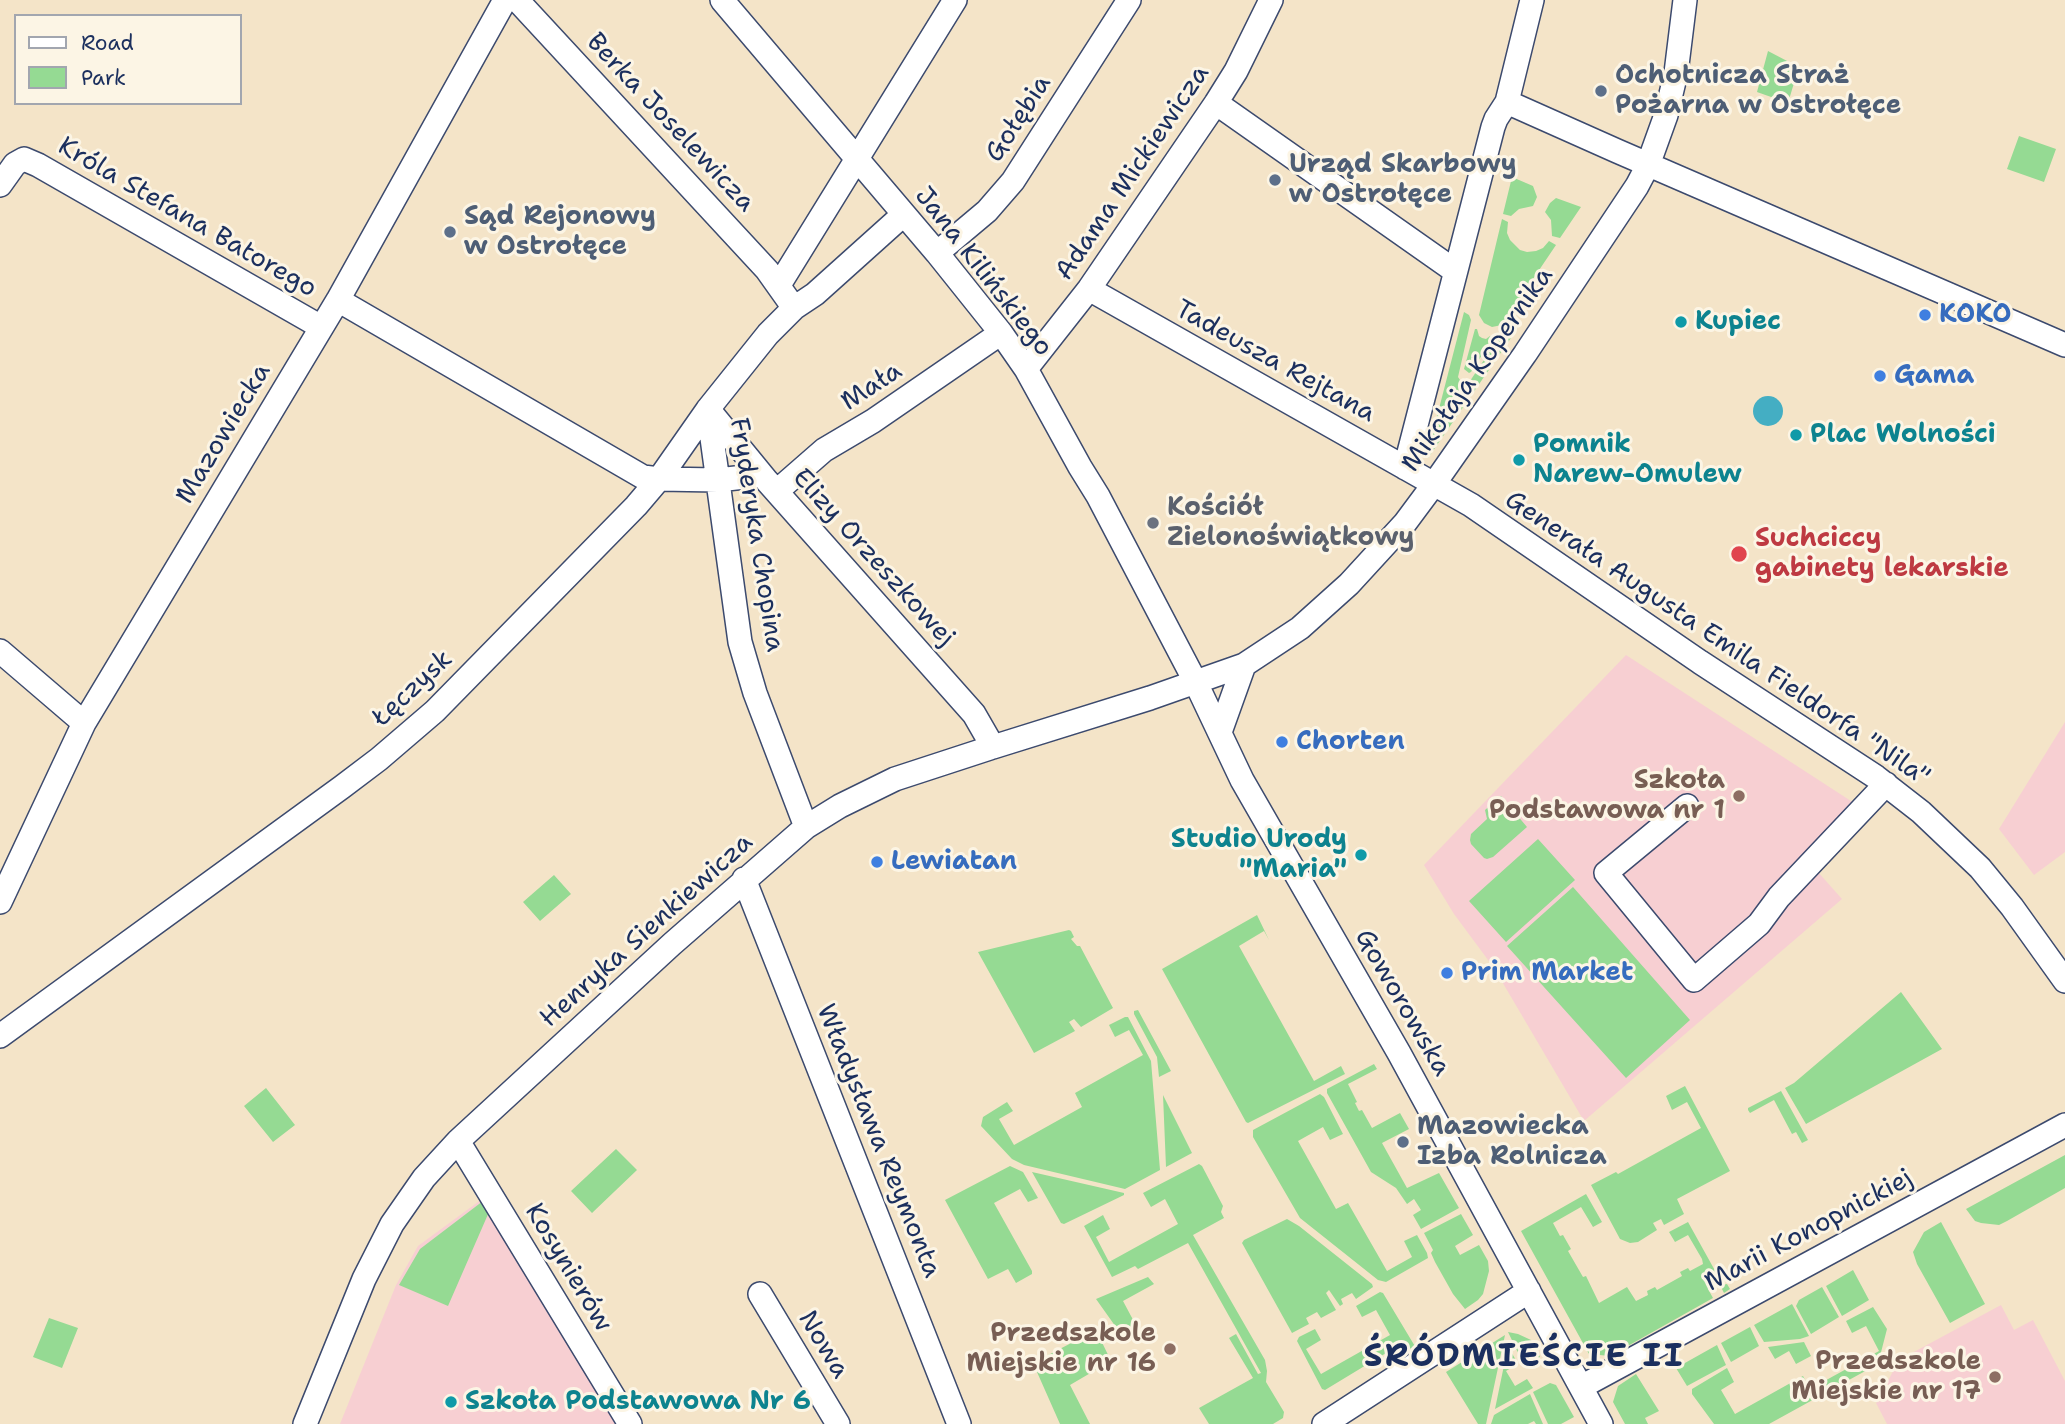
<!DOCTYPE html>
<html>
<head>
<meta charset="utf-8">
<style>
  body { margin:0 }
  #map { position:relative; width:2065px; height:1424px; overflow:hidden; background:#f4e4c8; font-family:"Shantell Sans",sans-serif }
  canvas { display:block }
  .legend { position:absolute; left:14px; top:14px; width:228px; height:91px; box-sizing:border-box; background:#fcf5e5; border:2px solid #a2a6af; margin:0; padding:9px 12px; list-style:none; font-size:21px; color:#1b2f5e }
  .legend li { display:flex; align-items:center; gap:14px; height:35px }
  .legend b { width:35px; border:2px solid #a2a6af }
</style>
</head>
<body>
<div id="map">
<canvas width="2065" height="1424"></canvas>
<ul class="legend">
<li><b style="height:9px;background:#fff"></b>Road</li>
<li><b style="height:19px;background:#95da93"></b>Park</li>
</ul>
</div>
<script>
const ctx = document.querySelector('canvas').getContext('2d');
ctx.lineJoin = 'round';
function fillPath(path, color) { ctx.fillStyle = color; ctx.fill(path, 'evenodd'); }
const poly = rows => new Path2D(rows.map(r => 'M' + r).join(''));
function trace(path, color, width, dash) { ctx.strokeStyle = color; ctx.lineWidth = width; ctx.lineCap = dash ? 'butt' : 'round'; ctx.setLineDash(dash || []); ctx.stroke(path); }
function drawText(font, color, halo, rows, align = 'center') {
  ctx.font = font + ' "Shantell Sans",sans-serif'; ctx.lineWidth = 6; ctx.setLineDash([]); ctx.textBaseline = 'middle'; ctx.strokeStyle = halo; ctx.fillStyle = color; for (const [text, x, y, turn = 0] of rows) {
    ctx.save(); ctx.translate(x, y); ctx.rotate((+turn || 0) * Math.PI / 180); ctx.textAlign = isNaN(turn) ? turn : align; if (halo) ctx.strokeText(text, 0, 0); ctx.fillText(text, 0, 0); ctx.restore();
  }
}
fillPath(poly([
  [1626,655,1871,814,1818,872,1842,899,1584,1121,1494,968,1454,914,1424,865],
  [2065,722,2065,852,2034,875,1999,829],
  [482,1199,617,1424,340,1424,396,1285,418,1246],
  [2001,1305,2014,1330,2033,1320,2065,1381,2065,1424,1887,1424,1876,1403,1882,1399,1882,1392,1899,1360]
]), '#f7cfd2');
fillPath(poly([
  [1768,51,1789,62,1794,83,1788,103,1757,92],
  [2019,136,2056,149,2044,182,2007,169],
  [1512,177,1533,186,1537,197,1533,206,1519,209,1511,216,1503,214],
  [1556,198,1581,207,1560,238,1552,236,1551,220,1545,212,1550,203],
  [1502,219,1508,222,1507,233,1510,240,1520,250,1527,252,1536,251,1543,248,1549,241,1556,245,1502,325,1492,327,1484,323,1479,315],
  [1464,312,1469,315,1471,320,1458,377,1462,383,1470,381,1504,330,1513,335,1428,458,1427,455],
  [1475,329,1477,329,1479,336,1482,338,1486,339,1490,336,1493,338,1471,372,1469,373,1464,369],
  [1501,796,1527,827,1493,857,1487,859,1484,858,1471,844,1470,840,1471,834,1487,819,1485,810],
  [1538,839,1575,880,1506,942,1469,901],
  [554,875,571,894,540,921,523,902],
  [1573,887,1690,1020,1626,1078,1507,946],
  [1257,915,1269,940,1264,931,1239,946,1314,1081,1341,1066,1345,1074,1248,1123,1246,1122,1162,969],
  [1069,930,1071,931,1074,937,1071,939,1077,946,1080,946,1113,1008,1081,1027,1074,1019,1069,1022,1075,1031,1034,1053,978,952],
  [1901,992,1942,1049,1806,1124,1785,1088,1794,1083],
  [1138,1010,1171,1071,1159,1077,1157,1057,1134,1014,1134,1011],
  [1125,1017,1128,1017,1151,1061,1160,1170,1125,1189,1024,1165,1012,1159,981,1126,983,1117,1007,1102,1013,1111,999,1119,1014,1145,1082,1107,1075,1093,1143,1055,1129,1030,1115,1037,1109,1025],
  [1374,1064,1377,1069,1348,1084,1357,1102,1355,1103,1359,1111,1362,1110,1372,1128,1400,1113,1409,1129,1382,1143,1407,1188,1439,1173,1459,1208,1421,1229,1413,1215,1421,1210,1414,1199,1407,1204,1396,1188,1371,1172,1327,1093,1327,1089],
  [1685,1086,1730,1171,1677,1199,1684,1214,1664,1225,1661,1219,1653,1223,1657,1230,1638,1242,1630,1243,1620,1239,1591,1185,1616,1172,1618,1174,1701,1128,1687,1102,1672,1110,1666,1096],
  [266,1088,295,1125,273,1142,244,1106],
  [1781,1091,1808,1140,1802,1143,1796,1132,1792,1134,1774,1100,1750,1113,1748,1110,1748,1108],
  [1320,1094,1324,1097,1343,1134,1330,1140,1323,1127,1298,1141,1336,1209,1348,1203,1387,1271,1412,1257,1404,1241,1417,1235,1427,1253,1428,1258,1386,1282,1378,1280,1300,1218,1253,1137,1253,1130],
  [1163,1095,1192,1153,1166,1167],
  [616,1149,637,1170,592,1213,571,1191],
  [2065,1155,2065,1188,2007,1221,1999,1225,1981,1223,1975,1221,1966,1209],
  [1199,1164,1202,1166,1223,1206,1221,1212,1224,1218,1193,1235,1265,1360,1267,1371,1266,1382,1284,1412,1283,1418,1273,1424,1209,1424,1199,1408,1253,1378,1229,1338,1236,1334,1258,1374,1261,1373,1188,1243,1138,1269,1135,1266,1112,1277,1084,1226,1103,1215,1110,1229,1096,1237,1109,1262,1178,1224,1165,1199,1151,1207,1143,1193],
  [1010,1166,1023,1172,1038,1198,1028,1202,1020,1189,994,1203,1032,1271,1032,1274,1016,1283,1008,1269,988,1279,945,1200],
  [1032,1172,1124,1193,1124,1195,1064,1224,1061,1223],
  [1586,1194,1602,1222,1593,1227,1581,1207,1553,1223,1560,1236,1563,1235,1571,1249,1568,1251,1583,1277,1586,1276,1599,1303,1627,1287,1636,1301,1648,1295,1647,1291,1655,1287,1657,1290,1682,1276,1680,1272,1688,1268,1690,1271,1703,1264,1702,1259,1688,1235,1675,1242,1669,1232,1688,1222,1723,1285,1727,1284,1730,1289,1724,1293,1719,1283,1708,1289,1713,1298,1610,1356,1589,1354,1521,1231],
  [483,1201,489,1212,448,1306,399,1285,420,1249],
  [1461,1214,1473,1235,1455,1246,1460,1255,1479,1245,1488,1261,1489,1271,1483,1294,1478,1300,1465,1309,1453,1294,1435,1262,1431,1253,1433,1250,1424,1233],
  [1287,1219,1299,1226,1372,1284,1373,1287,1356,1299,1352,1293,1341,1299,1343,1304,1340,1306,1329,1290,1326,1293,1336,1310,1321,1318,1317,1312,1306,1318,1309,1324,1292,1333,1242,1243,1244,1240],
  [1941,1222,1985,1304,1950,1323,1917,1264,1913,1252,1924,1232],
  [1853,1270,1869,1300,1842,1316,1826,1286],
  [1148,1277,1154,1284,1123,1301,1139,1331,1123,1337,1096,1299],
  [1822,1287,1839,1317,1811,1334,1796,1306,1799,1300],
  [1380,1292,1383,1293,1416,1348,1391,1350,1325,1390,1322,1389,1297,1341,1299,1337,1315,1329,1321,1340,1306,1349,1321,1374,1390,1335,1376,1310,1362,1317,1356,1306],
  [1792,1304,1809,1336,1800,1339,1764,1342,1754,1325],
  [1873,1307,1887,1329,1878,1364,1769,1424,1714,1424,1692,1394,1692,1389,1727,1368,1734,1382,1721,1390,1735,1414,1803,1376,1810,1389,1879,1351,1866,1326,1852,1333,1846,1321],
  [49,1318,78,1328,62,1368,33,1357],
  [1750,1327,1759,1346,1731,1362,1721,1343],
  [1096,1330,1111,1361,1070,1385,1090,1424,1060,1424,1033,1363],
  [1508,1332,1518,1334,1531,1340,1540,1357,1524,1365],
  [1505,1335,1486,1424,1478,1424,1446,1372],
  [1804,1342,1811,1356,1796,1364,1789,1351,1775,1359,1768,1347],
  [1717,1345,1726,1365,1687,1386,1676,1368],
  [1508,1346,1518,1364,1506,1371,1515,1386,1527,1379,1533,1388,1495,1409],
  [1636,1374,1659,1411,1645,1418,1648,1424,1625,1424,1613,1402,1618,1386],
  [1550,1383,1556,1385,1574,1417,1561,1424,1548,1424,1533,1392],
  [1530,1394,1543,1424,1536,1424,1534,1421,1528,1424,1491,1424,1494,1415]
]), '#95da93');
fillPath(poly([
  '1753 411a15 15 0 1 1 30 0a15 15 0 1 1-30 0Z'
]), '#44aec3');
const minor = poly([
  [517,0,767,270,794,308],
  [722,0,937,253,1001,333,1026,369,1080,467,1098,496,1196,683,1242,780,1399,1053,1601,1424],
  [1507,102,1617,151,2065,345],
  [1216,103,1455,271],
  [0,185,15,164,24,159,38,165,321,327],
  [937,253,987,211,1013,181,1129,0],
  [779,285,955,0],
  [1089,289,1471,505,1700,662,1876,777,1921,812,1980,868,2012,907,2065,981],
  [338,300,643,477,659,479,718,480,762,475],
  [1026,369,1089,289,1216,103,1236,71,1271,0],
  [708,409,767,481,974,714,993,747],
  [708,409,740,642,755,693,806,827],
  [1405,468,1493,127,1496,119,1507,102,1532,0],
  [777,491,824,450,873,421,1001,333],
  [0,651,84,723],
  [1220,732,1244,665],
  [1687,806,1606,873,1694,980,1759,924,1779,897,1886,784],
  [744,879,959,1424],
  [0,902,84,723,338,300,505,0],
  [0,1036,342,787,379,759,435,711,636,506,659,479,708,409,768,334,794,308,815,294,903,215],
  [458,1141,630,1424],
  [760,1294,838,1424],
  [1581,1387,2065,1125],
  [305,1424,364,1279,392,1224,424,1178,458,1141,672,944,806,827,840,806,895,779,993,747,1150,698,1244,665,1300,628,1349,584,1405,523,1434,484,1525,354,1637,186,1648,165,1666,115,1676,73,1685,0],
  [1324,1424,1529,1291]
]);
trace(minor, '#3c4a6e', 26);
trace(minor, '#fff', 23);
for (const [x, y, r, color] of [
  [1601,91,7,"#5c6f8a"],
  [1275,180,7,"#5c6f8a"],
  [450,232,7,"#5c6f8a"],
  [1925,315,7,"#3f7fe0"],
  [1681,322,7,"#0f9aa8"],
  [1880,376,7,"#3f7fe0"],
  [1796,435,7,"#0f9aa8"],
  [1519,460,7,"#0f9aa8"],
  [1153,523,7,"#6b7280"],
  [1739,554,9,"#e0444e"],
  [1282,742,7,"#3f7fe0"],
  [1739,796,7,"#8d6e63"],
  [1361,855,7,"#0f9aa8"],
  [877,862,7,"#3f7fe0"],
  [1447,973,7,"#3f7fe0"],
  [1403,1142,7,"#5c6f8a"],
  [1170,1349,7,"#8d6e63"],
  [1995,1377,7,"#8d6e63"],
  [451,1402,7,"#0f9aa8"]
]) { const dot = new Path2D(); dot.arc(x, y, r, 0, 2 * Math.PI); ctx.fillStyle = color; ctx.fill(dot); trace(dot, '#fcf5e5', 2.5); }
drawText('bold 26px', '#4e5e75', '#fcf5e5', [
  ["Ochotnicza Straż",1615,76],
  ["Pożarna w Ostrołęce",1615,106],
  ["Urząd Skarbowy",1289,165],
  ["w Ostrołęce",1289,195],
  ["Sąd Rejonowy",464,217],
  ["w Ostrołęce",464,247],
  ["Mazowiecka",1417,1127],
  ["Izba Rolnicza",1417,1157]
], 'left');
drawText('26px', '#1b2f5e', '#fcf5e5', [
  ["Gołębia",1019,119,-57],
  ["Berka Joselewicza",670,123,47],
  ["Adama Mickiewicza",1133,173,-56],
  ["Króla Stefana Batorego",187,218,30],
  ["Jana Kilińskiego",983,272,52],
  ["Tadeusza Rejtana",1275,362,29],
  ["Mikołaja Kopernika",1478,370,-55],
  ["Mała",872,387,-33],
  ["Mazowiecka",224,434,-59],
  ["Fryderyka Chopina",756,535,81],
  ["Elizy Orzeszkowej",873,558,48],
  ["Generała Augusta Emila Fieldorfa \"Nila\"",1717,639,34],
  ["Łęczysk",413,689,-43],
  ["Henryka Sienkiewicza",647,931,-42],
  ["Goworowska",1402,1003,60],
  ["Władysława Reymonta",878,1141,68],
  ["Marii Konopnickiej",1809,1231,-28],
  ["Kosynierów",568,1268,59],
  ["Nowa",823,1345,59]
]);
drawText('bold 26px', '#366cbe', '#fcf5e5', [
  ["KOKO",1939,315],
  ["Gama",1894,376],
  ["Chorten",1296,742],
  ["Lewiatan",891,862],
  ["Prim Market",1461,973]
], 'left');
drawText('bold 26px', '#0d838f', '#fcf5e5', [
  ["Kupiec",1695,322],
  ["Plac Wolności",1810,435],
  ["Pomnik",1533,445],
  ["Narew-Omulew",1533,475],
  ["Studio Urody",1347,840,"right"],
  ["\"Maria\"",1347,870,"right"],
  ["Szkoła Podstawowa Nr 6",465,1402]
], 'left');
drawText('bold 26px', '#5b616d', '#fcf5e5', [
  ["Kościół",1167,508],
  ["Zielonoświątkowy",1167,538]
], 'left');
drawText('bold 26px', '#be3a42', '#fcf5e5', [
  ["Suchciccy",1755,539],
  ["gabinety lekarskie",1755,569]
], 'left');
drawText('bold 26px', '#785e54', '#fcf5e5', [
  ["Szkoła",1725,781],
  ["Podstawowa nr 1",1725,811],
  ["Przedszkole",1156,1334],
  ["Miejskie nr 16",1156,1364],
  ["Przedszkole",1981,1362],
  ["Miejskie nr 17",1981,1392]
], 'right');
ctx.letterSpacing = '2px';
drawText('bold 33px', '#1b2f5e', '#fcf5e5', [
  ["ŚRÓDMIEŚCIE II",1524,1357]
]);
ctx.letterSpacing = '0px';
</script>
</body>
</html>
